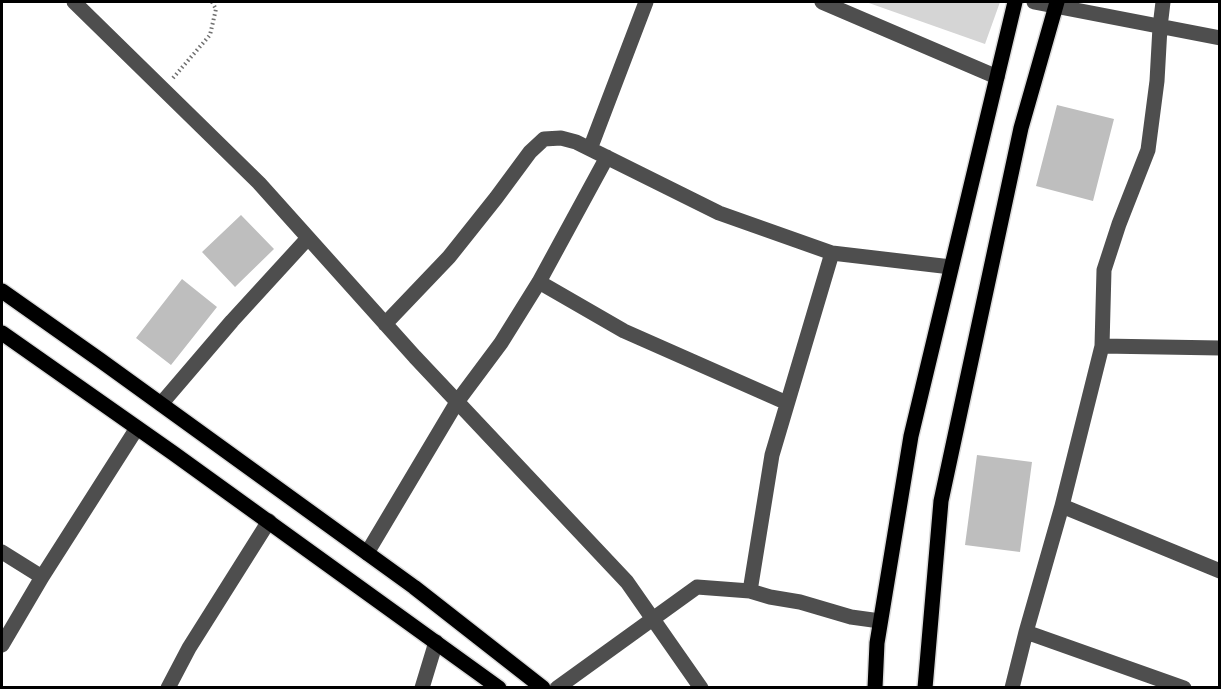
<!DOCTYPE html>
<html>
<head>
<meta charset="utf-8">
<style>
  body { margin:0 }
  #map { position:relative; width:1221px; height:689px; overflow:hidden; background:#fff; font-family:Quicksand,sans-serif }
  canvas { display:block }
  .frame { position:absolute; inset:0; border:3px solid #000; pointer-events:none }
</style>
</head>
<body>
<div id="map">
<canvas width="1221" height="689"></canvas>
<div class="frame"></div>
</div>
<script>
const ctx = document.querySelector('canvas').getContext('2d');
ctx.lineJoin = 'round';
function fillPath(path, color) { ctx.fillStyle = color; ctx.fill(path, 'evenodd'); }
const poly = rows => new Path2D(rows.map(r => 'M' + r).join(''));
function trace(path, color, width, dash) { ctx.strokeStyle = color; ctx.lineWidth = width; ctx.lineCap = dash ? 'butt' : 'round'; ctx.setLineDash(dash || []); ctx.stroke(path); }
fillPath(poly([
  [866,2,1000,2,985,44]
]), '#d5d5d5');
fillPath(poly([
  [1057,105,1114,119,1093,201,1036,186],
  [241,215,274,249,235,287,202,252],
  [182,279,217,307,171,365,136,338],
  [977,455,1032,462,1020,552,965,545]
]), '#bebebe');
const major = poly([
  [2,291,100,360,414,587,543,688],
  [2,333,173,453,499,688],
  [875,688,877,643,911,436,1015,2],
  [925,688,941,501,1021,128,1057,2]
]);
trace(major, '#dbdbdb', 18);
trace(poly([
  [173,78,210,35,216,9,212,2]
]), '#707070', 4, [1.5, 3]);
trace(poly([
  [74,2,259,183,415,357,627,582,701,688],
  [822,2,997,77],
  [1034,2,1220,38],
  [590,149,646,2],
  [539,282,624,331,787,403],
  [385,324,449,257,496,198,530,152,544,139,561,138,576,142,719,213,832,253,951,267],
  [1102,346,1220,348],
  [161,404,232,321,308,238],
  [1062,506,1220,571],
  [2,552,42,577],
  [367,553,457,402,501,343,539,282,607,157],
  [750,591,772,455,832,253],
  [1026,632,1184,688],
  [2,645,42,577,137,428],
  [168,688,189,648,269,521],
  [422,688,436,642],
  [557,688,697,587,750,591,770,597,800,602,851,617,880,621],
  [1012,688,1026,632,1062,506,1102,346,1104,270,1119,224,1148,150,1157,81,1160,27,1163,2]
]), '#4e4e4e', 15);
trace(major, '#000', 15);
</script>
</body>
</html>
